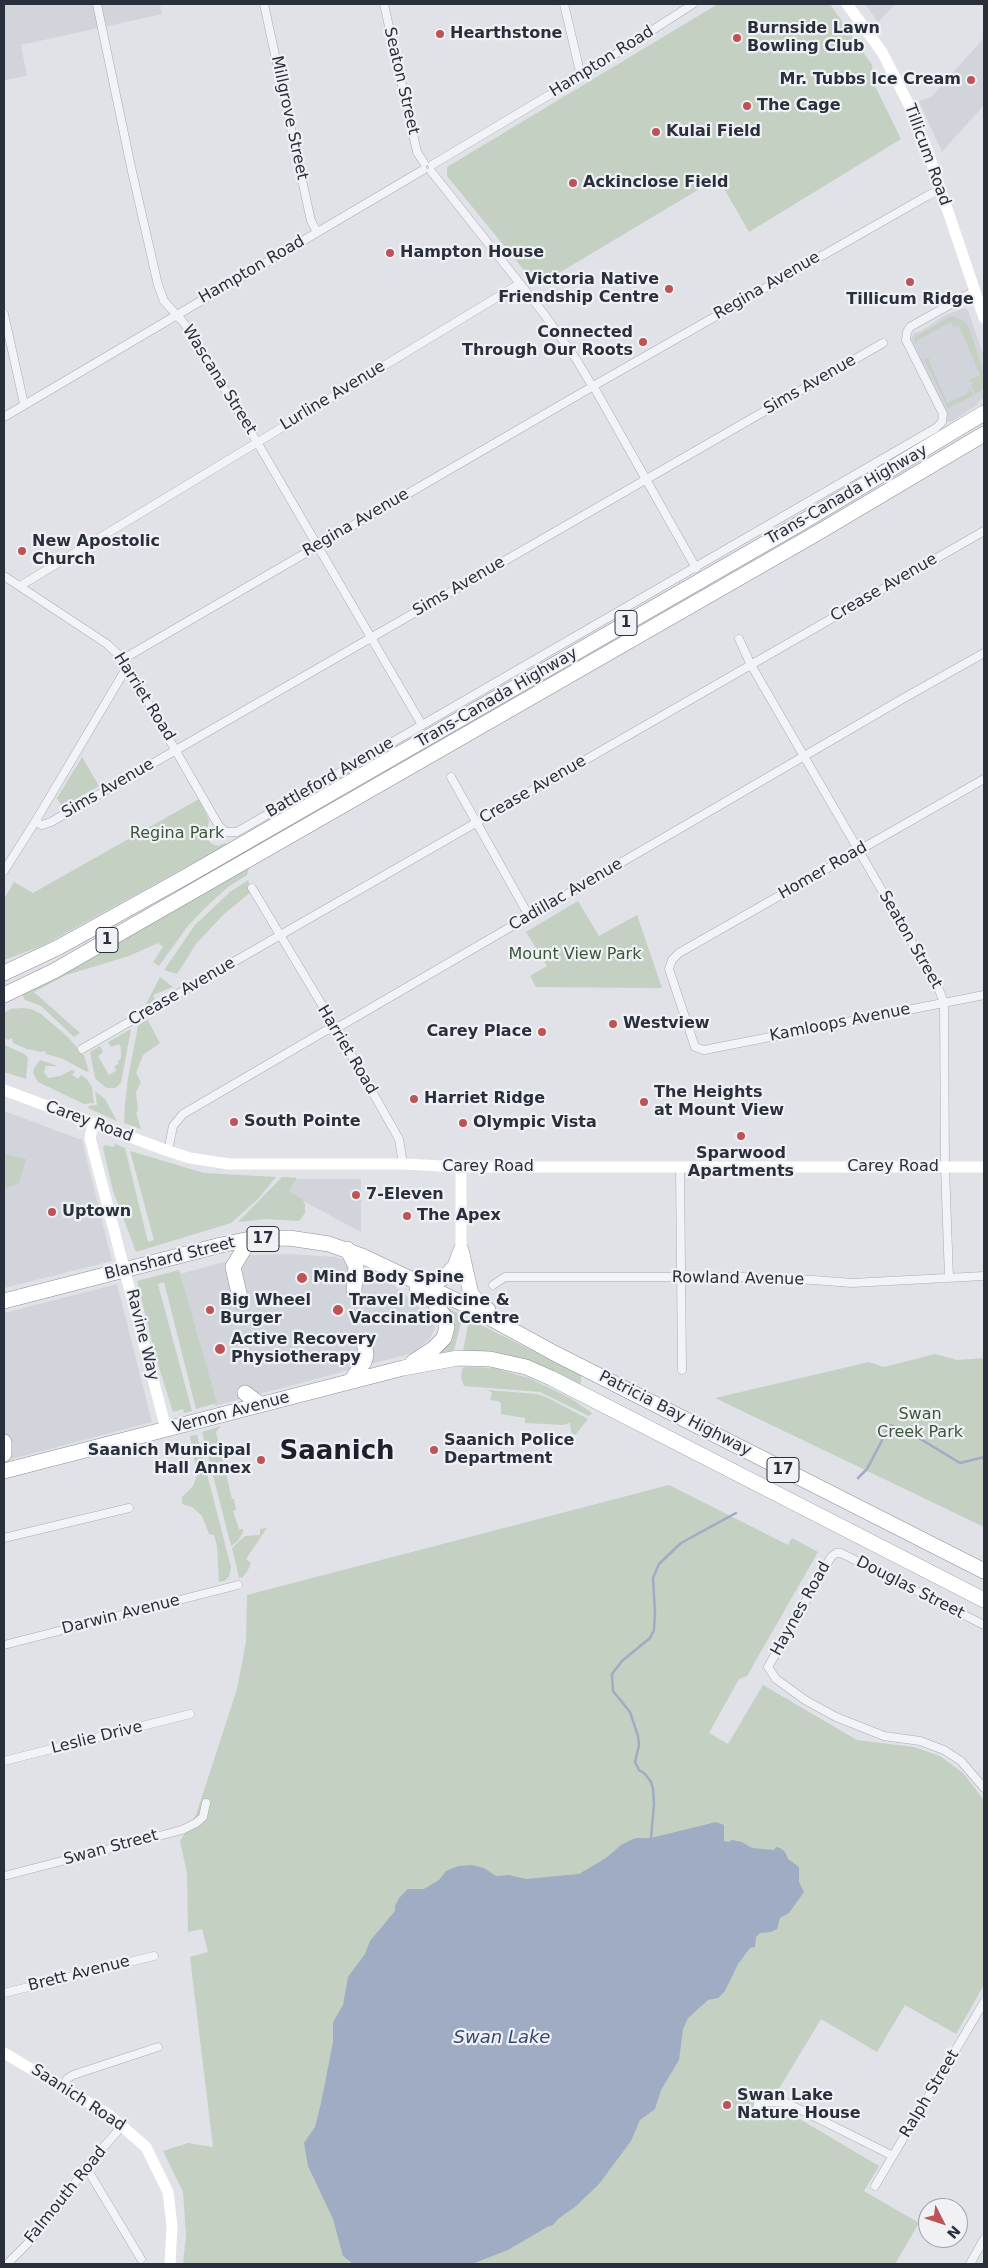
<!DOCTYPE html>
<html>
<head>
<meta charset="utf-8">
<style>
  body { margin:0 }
  #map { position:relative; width:988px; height:2268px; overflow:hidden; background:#e0e2e7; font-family:"DejaVu Sans",sans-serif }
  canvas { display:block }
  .frame { position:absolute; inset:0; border:5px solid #2a2f3c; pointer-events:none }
  .north { position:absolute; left:918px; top:2198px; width:50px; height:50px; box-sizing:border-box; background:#eff1f5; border:1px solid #a0a3ab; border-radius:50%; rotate:131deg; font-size:14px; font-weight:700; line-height:20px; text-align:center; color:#2a2f3c }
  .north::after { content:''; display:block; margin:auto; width:18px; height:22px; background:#be5355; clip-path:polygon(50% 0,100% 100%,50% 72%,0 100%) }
</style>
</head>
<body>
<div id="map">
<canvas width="988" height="2268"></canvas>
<div class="frame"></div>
<div class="north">N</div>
</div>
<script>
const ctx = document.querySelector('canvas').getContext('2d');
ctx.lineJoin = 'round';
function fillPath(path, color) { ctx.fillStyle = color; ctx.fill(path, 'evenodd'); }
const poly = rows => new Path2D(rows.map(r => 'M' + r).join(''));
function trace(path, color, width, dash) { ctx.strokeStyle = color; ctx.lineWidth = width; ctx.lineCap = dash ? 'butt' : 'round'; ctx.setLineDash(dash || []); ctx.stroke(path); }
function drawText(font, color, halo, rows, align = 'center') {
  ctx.font = font + ' "DejaVu Sans",sans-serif'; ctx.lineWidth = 4.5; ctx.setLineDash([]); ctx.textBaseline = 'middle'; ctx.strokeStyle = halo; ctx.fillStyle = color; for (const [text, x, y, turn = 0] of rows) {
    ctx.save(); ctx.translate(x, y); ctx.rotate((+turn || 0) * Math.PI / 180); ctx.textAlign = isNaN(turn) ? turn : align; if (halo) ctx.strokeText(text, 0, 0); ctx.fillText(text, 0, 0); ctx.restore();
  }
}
fillPath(poly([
  [9,4,160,4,162,14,21,45,27,76,4,80,4,5],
  [865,4,895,4,878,22],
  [984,38,984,105,942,152,919,101,931,97],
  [965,308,968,310,984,357,984,397,978,402,977,405,951,422,946,421,911,339,914,333,921,331,947,314],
  [4,1111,82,1140,112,1261,4,1288],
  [281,1179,361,1179,361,1232,279,1188],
  [289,1254,336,1257,366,1268,395,1286,432,1319,435,1328,430,1338,416,1352,215,1406,180,1274,250,1255],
  [117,1284,152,1422,4,1461,4,1313]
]), '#d2d4dc');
fillPath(poly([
  [718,4,830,4,872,65,874,84,901,139,749,232,718,178,537,286,447,176,447,167],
  [951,316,964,321,969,328,984,374,984,389,975,394,971,385,974,384,973,382,968,381,980,375,959,326,954,327,951,322,916,341,918,346,914,341,915,337],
  [922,354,925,359,935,355,928,359,947,403,970,392,966,383,974,395,948,408],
  [82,757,99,786,62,807,57,798],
  [199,799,209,820,208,827,203,826,202,831,206,832,207,839,212,844,218,846,225,843,226,845,42,946,4,960,4,899,14,882,33,893],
  [246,868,249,868,247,875,228,887,207,906,187,927,159,966,153,962,163,947,158,943,129,956,66,975,34,992,80,1033,74,1037,41,1006,25,1000,22,994],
  [248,880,252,891,223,915,196,944,177,974,164,970,195,925,230,892],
  [578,901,599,936,637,915,662,988,536,987,530,976,547,966,526,932],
  [160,977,173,987,153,995,156,1002,144,1008],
  [22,1008,31,1009,41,1014,68,1037,84,1056,89,1071,87,1072,63,1059,46,1054,45,1051,41,1052,27,1049,13,1043,12,1038,8,1040,4,1038,4,1013,11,1009],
  [147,1019,160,1043,143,1055,136,1073,141,1082,136,1092,138,1111,136,1112,141,1129,124,1123,125,1104,128,1078,138,1026],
  [131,1029,121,1083,115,1088,106,1088,95,1078,90,1052,100,1046,103,1052,98,1056,109,1075,117,1070,114,1067,119,1063,118,1061,121,1058,121,1048,119,1044,111,1047,108,1042],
  [4,1045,25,1054,28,1058,26,1079,4,1072],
  [40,1060,58,1066,46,1066,44,1072,48,1078,60,1076,72,1070,75,1071,72,1075,78,1079,81,1075,87,1079,92,1087,94,1103,84,1104,38,1082,33,1073,34,1068],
  [95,1091,105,1099,117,1121,88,1108,89,1106,97,1105],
  [115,1144,125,1148,148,1242,154,1240,130,1151,204,1173,276,1177,258,1199,231,1223,136,1252,113,1191,103,1148,105,1145,114,1147],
  [5,1154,26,1159,19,1184,4,1188],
  [282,1177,297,1178,289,1191,302,1199,305,1204,305,1213,299,1221,265,1219,238,1222],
  [179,1270,217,1403,196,1409,164,1282,158,1284,192,1411,184,1413,183,1409,173,1412,156,1358,137,1281],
  [437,1302,463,1316,453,1354,429,1357,444,1344],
  [469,1319,581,1375,581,1383,579,1385,463,1351],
  [935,1354,957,1360,984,1358,984,1527,715,1398,869,1362,884,1367],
  [465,1367,494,1368,529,1378,570,1398,592,1413,589,1416,540,1392,464,1386,461,1378,462,1369],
  [488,1390,537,1394,548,1398,588,1419,575,1435,571,1432,570,1423,563,1425,525,1423,525,1418,501,1414,501,1403,498,1401,490,1400,492,1393],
  [221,1426,216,1432,232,1499,234,1499,236,1510,233,1511,239,1529,243,1529,243,1532,238,1541,231,1546,202,1432],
  [197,1435,231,1567,229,1577,224,1581,219,1582,217,1546,214,1535,209,1534,202,1516,192,1507,182,1504,182,1497,193,1486,197,1475,190,1436],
  [669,1485,788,1545,792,1538,818,1552,747,1676,739,1679,709,1733,728,1744,763,1685,857,1740,914,1747,940,1756,963,1773,984,1800,984,1985,956,2034,905,2005,877,2052,821,2019,771,2102,879,2166,864,2191,919,2223,895,2264,183,2264,186,2235,183,2192,163,2151,188,2143,213,2147,190,1957,208,1952,202,1929,188,1932,187,1873,180,1841,196,1815,237,1689,246,1642,247,1595],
  [267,1528,246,1559,251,1563,248,1570,243,1577,239,1578,232,1548,245,1536,260,1535,260,1529]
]), '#c4d0c2');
fillPath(poly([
  [716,1822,724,1825,724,1841,729,1842,732,1840,742,1842,752,1848,774,1850,776,1847,780,1848,785,1852,788,1859,799,1867,799,1882,804,1892,789,1913,780,1918,777,1929,771,1932,760,1933,756,1937,755,1947,750,1948,738,1964,725,1991,718,1998,708,2000,688,2018,683,2029,679,2060,661,2090,655,2109,640,2120,631,2141,599,2184,576,2206,558,2219,553,2225,547,2227,508,2250,472,2264,353,2264,343,2256,333,2219,308,2166,304,2143,315,2127,321,2103,333,2042,333,2022,343,2005,348,1977,365,1954,370,1941,395,1911,395,1906,399,1898,408,1889,424,1889,439,1880,446,1871,458,1866,472,1865,484,1868,496,1876,509,1875,526,1879,579,1874,606,1858,621,1845,635,1838,651,1838]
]), '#9facc3');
trace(poly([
  [858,1478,867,1469,890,1425,909,1432,960,1463,984,1457],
  [651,1838,654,1804,653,1789,651,1782,645,1774,639,1770,635,1762,639,1745,638,1736,630,1712,613,1691,612,1674,622,1661,650,1638,654,1630,655,1613,653,1578,659,1564,681,1543,736,1513]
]), '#9facc3', 2.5);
const street = poly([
  [97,4,131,167,158,285,164,301,184,323,257,442,422,725],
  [264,4,311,221,317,232],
  [384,4,417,152,424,163],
  [564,4,581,76],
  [432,165,581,76,693,4],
  [431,171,544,314,576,359,591,384],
  [4,314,24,404],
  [595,385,927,196,940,190],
  [595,389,696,568],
  [4,417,423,170],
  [4,576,107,644,123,659,219,826,226,832,237,832,936,428,942,422,943,414,906,340,907,332,910,327,974,291],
  [20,586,519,284],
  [739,639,751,665,938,987,944,1003,945,1167,949,1278],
  [123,659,590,388],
  [451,777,529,916],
  [984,779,679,953,672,960,669,969,695,1047,704,1050,984,995],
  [35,822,42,825,51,822,883,343],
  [4,871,35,822,124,672,129,668],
  [252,888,340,1035,399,1139,403,1164],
  [82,1049,984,531],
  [168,1151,173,1126,183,1114,325,1031,342,1025,904,698,984,653],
  [680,1167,682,1370],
  [493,1285,505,1277,741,1277,813,1280,852,1283,984,1276],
  [4,1538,129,1508],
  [984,1625,851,1558,841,1553,836,1553,831,1557,768,1667,776,1679,805,1700,836,1717,884,1736,920,1741,944,1750,961,1761,984,1788],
  [4,1645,238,1585],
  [4,1761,190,1714],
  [4,1876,182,1830,196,1823,203,1817,206,1803],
  [4,1993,154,1956],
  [64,2086,67,2079,73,2075,158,2047],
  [756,2112,758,2104,763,2102,787,2103,893,2156],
  [86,2167,141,2259],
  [875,2186,984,2002],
  [7,2264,28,2243,56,2210,86,2167,123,2125],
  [970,2264,984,2239]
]);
const highway = poly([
  [4,973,59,947,187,876,799,524,984,413],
  [4,995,54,971,819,532,984,434],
  [347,1249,356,1266,354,1290],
  [461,1250,471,1294,480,1304,488,1310],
  [420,1284,441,1279,447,1275,455,1266,461,1250],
  [4,1301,221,1245,250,1239,289,1238,329,1244,362,1256,470,1307,554,1353,984,1571],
  [241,1302,233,1267,250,1239],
  [413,1362,433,1349,444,1338,447,1327,444,1316,434,1302,417,1288],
  [351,1381,364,1362,366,1355,364,1341],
  [245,1393,261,1405],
  [4,1442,4,1454],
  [4,1471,403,1368,458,1358,490,1359,526,1367,551,1378,984,1600]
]);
trace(street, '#a9acb4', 9);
trace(highway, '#898e9c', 16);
trace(street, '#f2f3f6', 8);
trace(poly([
  [847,4,882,52,908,103,927,149,984,318],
  [4,1090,168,1151,190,1158,229,1164,403,1164,461,1167,984,1167],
  [93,1124,90,1138,166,1429],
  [461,1167,461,1250],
  [4,2053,108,2114,146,2147,168,2192,172,2226,170,2264]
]), '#fff', 11);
trace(highway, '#fff', 15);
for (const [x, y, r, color] of [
  [440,34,5,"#be5355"],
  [737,38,5,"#be5355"],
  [971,80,5,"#be5355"],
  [747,106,5,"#be5355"],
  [656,132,5,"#be5355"],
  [573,183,5,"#be5355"],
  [390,253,5,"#be5355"],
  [910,282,5,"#be5355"],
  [669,289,5,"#be5355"],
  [643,342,5,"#be5355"],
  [22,551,5,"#be5355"],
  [613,1024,5,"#be5355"],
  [542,1032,5,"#be5355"],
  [414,1099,5,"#be5355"],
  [644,1102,5,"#be5355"],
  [234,1122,5,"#be5355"],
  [463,1123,5,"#be5355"],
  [741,1136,5,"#be5355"],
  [356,1195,5,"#be5355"],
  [52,1212,5,"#be5355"],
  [407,1216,5,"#be5355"],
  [302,1278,6,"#be5355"],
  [210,1310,5,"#be5355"],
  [338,1310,6,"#be5355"],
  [220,1349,6,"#be5355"],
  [434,1450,5,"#be5355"],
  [261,1460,5,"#be5355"],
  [727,2105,5,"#be5355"]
]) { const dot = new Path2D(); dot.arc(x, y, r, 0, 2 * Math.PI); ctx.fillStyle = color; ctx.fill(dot); trace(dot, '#eff1f5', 2); }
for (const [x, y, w] of [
  [626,623,22],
  [107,940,22],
  [263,1239,32],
  [783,1470,32]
]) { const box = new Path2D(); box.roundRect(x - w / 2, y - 12.5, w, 25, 4); ctx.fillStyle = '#eff1f5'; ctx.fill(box); trace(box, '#2a2f3c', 1); }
drawText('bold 15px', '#2a2f3c', null, [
  ["1",626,623],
  ["1",107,940],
  ["17",263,1239],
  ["17",783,1470]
]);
drawText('bold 16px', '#2a2f3c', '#eff1f5', [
  ["Burnside Lawn",747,29],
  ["Bowling Club",747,47],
  ["Hearthstone",450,34],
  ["Mr. Tubbs Ice Cream",961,80,"right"],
  ["The Cage",757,106],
  ["Kulai Field",666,132],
  ["Ackinclose Field",583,183],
  ["Hampton House",400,253],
  ["Victoria Native",659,280,"right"],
  ["Friendship Centre",659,298,"right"],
  ["Tillicum Ridge",910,300,"center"],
  ["Connected",633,333,"right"],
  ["Through Our Roots",633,351,"right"],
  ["New Apostolic",32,542],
  ["Church",32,560],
  ["Westview",623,1024],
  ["Carey Place",532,1032,"right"],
  ["The Heights",654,1093],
  ["at Mount View",654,1111],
  ["Harriet Ridge",424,1099],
  ["South Pointe",244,1122],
  ["Olympic Vista",473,1123],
  ["Sparwood",741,1154,"center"],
  ["Apartments",741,1172,"center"],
  ["7-Eleven",366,1195],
  ["Uptown",62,1212],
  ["The Apex",417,1216],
  ["Mind Body Spine",313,1278],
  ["Big Wheel",220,1301],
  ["Burger",220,1319],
  ["Travel Medicine &",349,1301],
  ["Vaccination Centre",349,1319],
  ["Active Recovery",231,1340],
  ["Physiotherapy",231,1358],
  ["Saanich Police",444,1441],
  ["Department",444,1459],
  ["Saanich Municipal",251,1451,"right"],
  ["Hall Annex",251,1469,"right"],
  ["Swan Lake",737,2096],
  ["Nature House",737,2114]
], 'left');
drawText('16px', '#2a2f3c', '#eff1f5', [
  ["Hampton Road",602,62,-32],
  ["Seaton Street",401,81,77],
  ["Millgrove Street",289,118,78],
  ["Tillicum Road",927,155,70],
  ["Hampton Road",252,270,-30],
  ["Regina Avenue",767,286,-30],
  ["Wascana Street",219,380,58],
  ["Sims Avenue",810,385,-30],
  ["Lurline Avenue",333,396,-31],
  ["Trans-Canada Highway",847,495,-30],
  ["Regina Avenue",356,523,-30],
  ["Sims Avenue",459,587,-30],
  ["Crease Avenue",884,588,-30],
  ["Harriet Road",144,697,58],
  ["Trans-Canada Highway",497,698,-30],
  ["Battleford Avenue",330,778,-30],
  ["Sims Avenue",108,789,-30],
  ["Crease Avenue",533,790,-30],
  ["Homer Road",823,871,-30],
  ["Cadillac Avenue",566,895,-30],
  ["Seaton Street",910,940,60],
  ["Crease Avenue",182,992,-30],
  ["Kamloops Avenue",840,1023,-11],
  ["Harriet Road",347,1050,59],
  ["Carey Road",89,1122,20],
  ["Carey Road",488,1167],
  ["Carey Road",893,1167],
  ["Blanshard Street",170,1259,-14],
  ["Rowland Avenue",738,1279,1],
  ["Ravine Way",142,1335,76],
  ["Vernon Avenue",231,1413,-15],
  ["Patricia Bay Highway",675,1414,27],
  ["Douglas Street",910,1588,27],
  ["Haynes Road",801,1609,-61],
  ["Darwin Avenue",121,1615,-14],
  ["Leslie Drive",97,1738,-14],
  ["Swan Street",111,1848,-15],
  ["Brett Avenue",79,1974,-14],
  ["Ralph Street",930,2094,-59],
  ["Saanich Road",78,2098,33],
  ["Falmouth Road",66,2195,-51]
]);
drawText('16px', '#3b5639', '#eff1f5', [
  ["Regina Park",177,834],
  ["Mount View Park",575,955],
  ["Swan",920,1415],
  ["Creek Park",920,1433]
]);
drawText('italic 18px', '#39496b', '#eff1f5', [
  ["Swan Lake",502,2038]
]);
drawText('bold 26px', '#1c202d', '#eff1f5', [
  ["Saanich",337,1452]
]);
</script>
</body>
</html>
